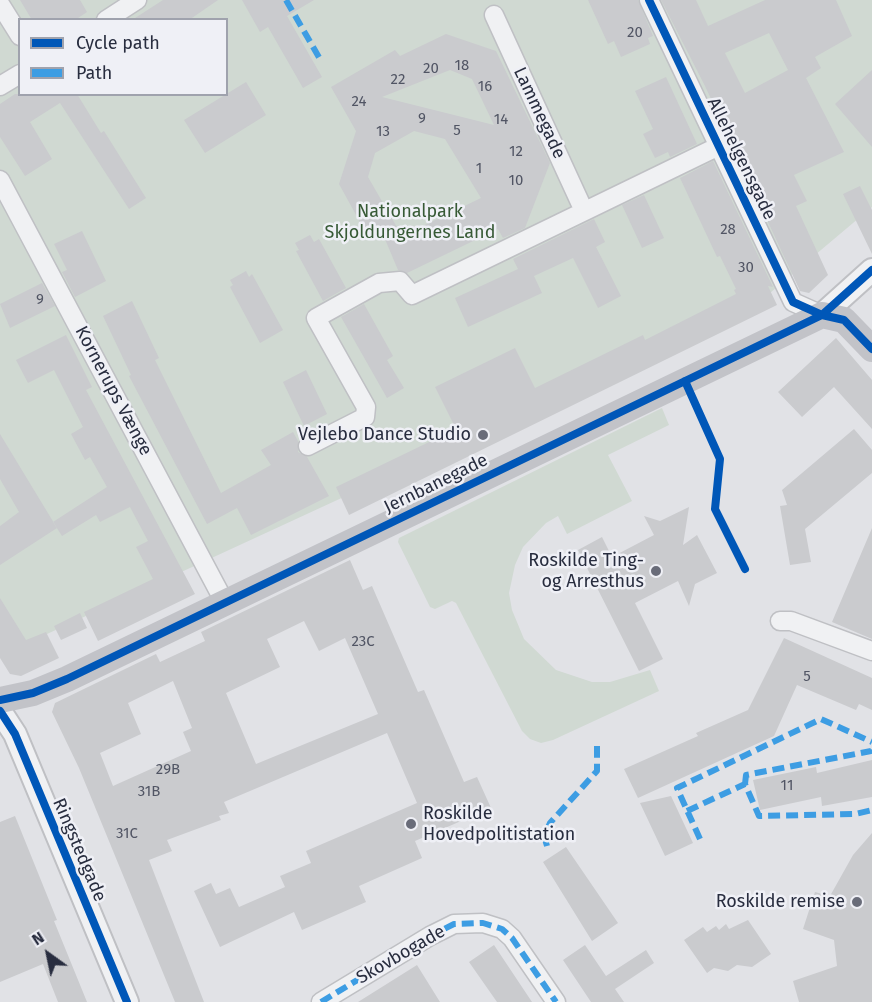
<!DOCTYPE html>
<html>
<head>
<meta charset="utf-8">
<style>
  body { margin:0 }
  #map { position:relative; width:872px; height:1002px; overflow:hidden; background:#e1e2e6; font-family:"Fira Sans",sans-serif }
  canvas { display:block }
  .legend { position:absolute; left:18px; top:18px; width:210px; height:78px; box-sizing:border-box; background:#eff0f6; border:2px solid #9fa2ad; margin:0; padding:8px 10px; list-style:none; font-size:18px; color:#282d3f }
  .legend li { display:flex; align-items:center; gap:12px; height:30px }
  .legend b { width:30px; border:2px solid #9fa2ad }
  .north { position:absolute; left:18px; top:924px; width:60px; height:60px; -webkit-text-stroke:4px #eff0f6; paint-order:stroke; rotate:327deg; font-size:16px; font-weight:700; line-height:24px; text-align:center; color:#282d3f }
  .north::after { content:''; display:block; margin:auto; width:21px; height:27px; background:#282d3f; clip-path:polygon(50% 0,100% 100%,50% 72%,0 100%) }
</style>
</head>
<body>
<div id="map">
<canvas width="872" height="1002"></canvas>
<ul class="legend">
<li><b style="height:8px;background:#0057b8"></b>Cycle path</li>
<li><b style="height:8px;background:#3d9de3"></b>Path</li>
</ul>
<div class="north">N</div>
</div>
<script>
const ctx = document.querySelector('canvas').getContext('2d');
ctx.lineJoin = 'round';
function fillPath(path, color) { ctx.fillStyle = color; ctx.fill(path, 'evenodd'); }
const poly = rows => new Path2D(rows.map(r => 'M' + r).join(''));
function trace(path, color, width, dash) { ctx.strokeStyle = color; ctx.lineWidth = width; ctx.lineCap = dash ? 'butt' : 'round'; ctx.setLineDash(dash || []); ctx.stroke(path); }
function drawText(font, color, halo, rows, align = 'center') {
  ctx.font = font + ' "Fira Sans",sans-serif'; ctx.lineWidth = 5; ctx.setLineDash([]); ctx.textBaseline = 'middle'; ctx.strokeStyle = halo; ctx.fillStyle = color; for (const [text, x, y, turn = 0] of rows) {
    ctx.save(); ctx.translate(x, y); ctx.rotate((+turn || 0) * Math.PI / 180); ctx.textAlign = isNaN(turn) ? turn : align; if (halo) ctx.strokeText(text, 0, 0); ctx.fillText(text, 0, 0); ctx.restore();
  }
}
fillPath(poly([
  [0,0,872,0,872,207,751,309,21,646,0,650],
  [20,20,226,20,226,94,20,94],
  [662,408,669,425,608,455,632,501,567,534,558,516,546,523,523,547,515,565,509,593,512,610,524,639,556,670,592,682,610,682,650,670,659,691,553,740,541,743,530,739,522,731,456,603,452,601,435,609,430,607,398,542,399,538]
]), '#d0d9d2');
fillPath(poly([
  [20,0,80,0,87,12,75,20,32,20],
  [163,0,218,0,189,20,132,20],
  [242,0,314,0,287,16,322,77,303,88,268,27,260,32],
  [588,0,638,0,653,36,648,38,650,44,621,57,614,41,608,44],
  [661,0,696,0,708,26,765,0,836,0,852,36,815,57,821,68,806,78,844,152,794,175,807,201,796,206,828,275,809,293,800,291,705,86],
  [769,33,788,70,745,93,725,53],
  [446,34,496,51,550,163,525,228,503,238,498,229,407,273,398,270,379,225,366,233,339,184,356,131,331,87,395,50,400,56],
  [450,70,472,79,494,125,382,97],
  [414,131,445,139,481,198,402,236,368,177,375,153],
  [872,70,872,147,835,104],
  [666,77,697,144,670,157,668,152,655,158,643,134,653,129,635,91],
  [246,82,266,115,205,153,184,120],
  [15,94,77,94,101,133,104,131,146,198,129,209,60,103,30,122,52,159,25,176,0,137,0,104],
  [713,161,773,287,768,286,777,305,349,515,336,487,456,429,435,387,515,348,535,388,643,335,645,340,736,294,734,290,736,289,720,256,717,257,680,178],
  [860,186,872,210,872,254,843,194],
  [644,195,664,238,642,248,622,205],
  [594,219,605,242,596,247,621,296,598,308,573,258,534,276,542,293,468,327,455,298,518,269,513,259],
  [82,231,106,281,75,297,62,272,67,270,54,244],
  [310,235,314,242,319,239,346,288,323,301,296,251,299,250,295,243],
  [246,271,249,277,252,274,283,330,260,343,230,287,233,285,230,280],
  [42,283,55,306,10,328,0,304],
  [132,301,159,358,155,360,221,493,271,465,261,450,293,432,298,441,298,452,307,457,329,496,251,535,237,508,207,524,129,376,131,375,103,316],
  [364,304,393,356,387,360,404,388,387,398,341,317],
  [66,335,92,387,86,390,195,594,98,641,84,612,153,579,136,547,148,541,130,507,100,522,96,515,62,536,53,522,107,487,90,457,85,460,71,434,83,427,54,370,28,383,16,360],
  [836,338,872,380,872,429,834,387,802,417,778,392],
  [306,370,327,414,304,426,283,382],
  [854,429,872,450,872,473,805,529,811,562,790,565,780,506,787,505,782,490],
  [0,434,57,528,0,565,0,526,19,512,0,479],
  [689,507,683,545,697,535,717,573,695,584,689,606,678,581,635,603,663,659,639,671,578,550,602,537,612,557,654,535,644,516,660,521],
  [872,528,872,639,832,622],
  [350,560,363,590,372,586,418,692,424,690,464,782,477,777,491,808,415,841,422,858,359,886,366,902,302,930,294,912,220,947,194,891,211,883,216,894,230,888,239,907,285,887,280,876,311,863,306,851,417,803,387,733,224,802,229,813,219,816,221,820,167,840,172,851,149,860,204,1002,175,1002,79,768,52,712,55,703,156,654,160,662,205,641,201,632],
  [304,621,319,651,345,638,378,714,256,764,226,693,280,667,267,639],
  [173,681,192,728,183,732,191,751,113,786,100,753,141,734,128,703],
  [0,598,26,640,46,632,59,658,21,676,10,674,0,658],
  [80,613,87,628,61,640,54,626],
  [784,638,872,678,872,710,859,704,856,710,797,685,774,736,638,798,624,769,698,736,696,733,748,710],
  [872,760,872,797,822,806,821,797,760,810,753,780,816,767,817,773],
  [671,796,693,843,665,856,640,803],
  [15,816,57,920,54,921,87,1002,58,1002,43,964,0,982,0,822],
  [872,833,872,1002,799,1002,793,981,837,966,834,940,803,929,815,892,830,896,853,855],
  [566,847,618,923,592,941,543,862],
  [748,920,771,954,752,967,737,965,728,971,714,968,707,973,684,940,703,927,707,932,716,926,719,930,726,924,729,929],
  [494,945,532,1002,497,1002,469,962],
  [585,945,606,976,646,950,654,963,615,989,624,1002,591,1002,563,960],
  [417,965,440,1002,358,1002]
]), '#cacbce');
const minor = poly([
  [649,0,793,302,822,315],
  [0,4,20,36],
  [494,15,584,211],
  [106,20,137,0],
  [0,86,20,74],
  [0,180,225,603],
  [308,446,365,417,366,407,316,318,379,283,400,281,412,295,719,146],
  [780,621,791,621,872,651],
  [321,1002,430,936,454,924,483,923,502,929,512,938,556,1002]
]);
const tertiary = poly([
  [822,315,872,270],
  [0,711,15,734,127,1002]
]);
trace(minor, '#bfc0c4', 21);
trace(tertiary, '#bfc0c4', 26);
trace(minor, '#f0f1f3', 18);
trace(tertiary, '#f0f1f3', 22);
trace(poly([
  [0,700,33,693,67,679,822,315,844,320,872,349]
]), '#c2c3c8', 26);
trace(poly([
  [286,0,320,59],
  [745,784,746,775,871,751,872,748],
  [687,811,745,784,759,816,855,814,872,810],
  [700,839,677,788,821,719,872,742],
  [547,846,544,836,550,823,597,771,597,746],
  [321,1002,430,936,454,924,483,923,502,929,512,938,556,1002]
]), '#3d9de3', 6, [12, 6]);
trace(poly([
  [649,0,793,302,822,315,844,320,872,349],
  [685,381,720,459,715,509,745,569],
  [0,700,33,693,67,679,822,315,872,270],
  [0,711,15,734,127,1002]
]), '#0057b8', 8);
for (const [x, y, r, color] of [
  [483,435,6,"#696c79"],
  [656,571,6,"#696c79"],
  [411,824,6,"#696c79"],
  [857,902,6,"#696c79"]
]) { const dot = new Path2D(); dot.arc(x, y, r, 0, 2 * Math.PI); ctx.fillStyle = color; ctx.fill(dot); trace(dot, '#eff0f6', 2); }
drawText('15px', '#515564', null, [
  ["20",635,33],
  ["18",462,66],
  ["20",431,69],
  ["22",398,80],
  ["16",485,87],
  ["24",359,102],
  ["9",422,119],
  ["14",501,120],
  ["5",457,131],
  ["13",383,132],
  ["12",516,152],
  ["1",479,169],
  ["10",516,181],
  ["28",728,230],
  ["30",746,268],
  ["9",40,300],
  ["23C",363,642],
  ["5",807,677],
  ["29B",168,770],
  ["11",787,786],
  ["31B",149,792],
  ["31C",127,834]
]);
drawText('18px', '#282d3f', '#eff0f6', [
  ["Lammegade",539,113,65],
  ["Allehelgensgade",741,159,64],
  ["Kornerups Vænge",113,391,62],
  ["Jernbanegade",436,484,-26],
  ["Ringstedgade",79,850,67],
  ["Skovbogade",401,955,-30]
]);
drawText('18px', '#375a36', '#eff0f6', [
  ["Nationalpark",410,212],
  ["Skjoldungernes Land",410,233]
]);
drawText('18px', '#282d3f', '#eff0f6', [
  ["Vejlebo Dance Studio",471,435],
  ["Roskilde Ting-",644,561],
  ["og Arresthus",644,582],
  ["Roskilde",423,814,"left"],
  ["Hovedpolitistation",423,835,"left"],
  ["Roskilde remise",845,902]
], 'right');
</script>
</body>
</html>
